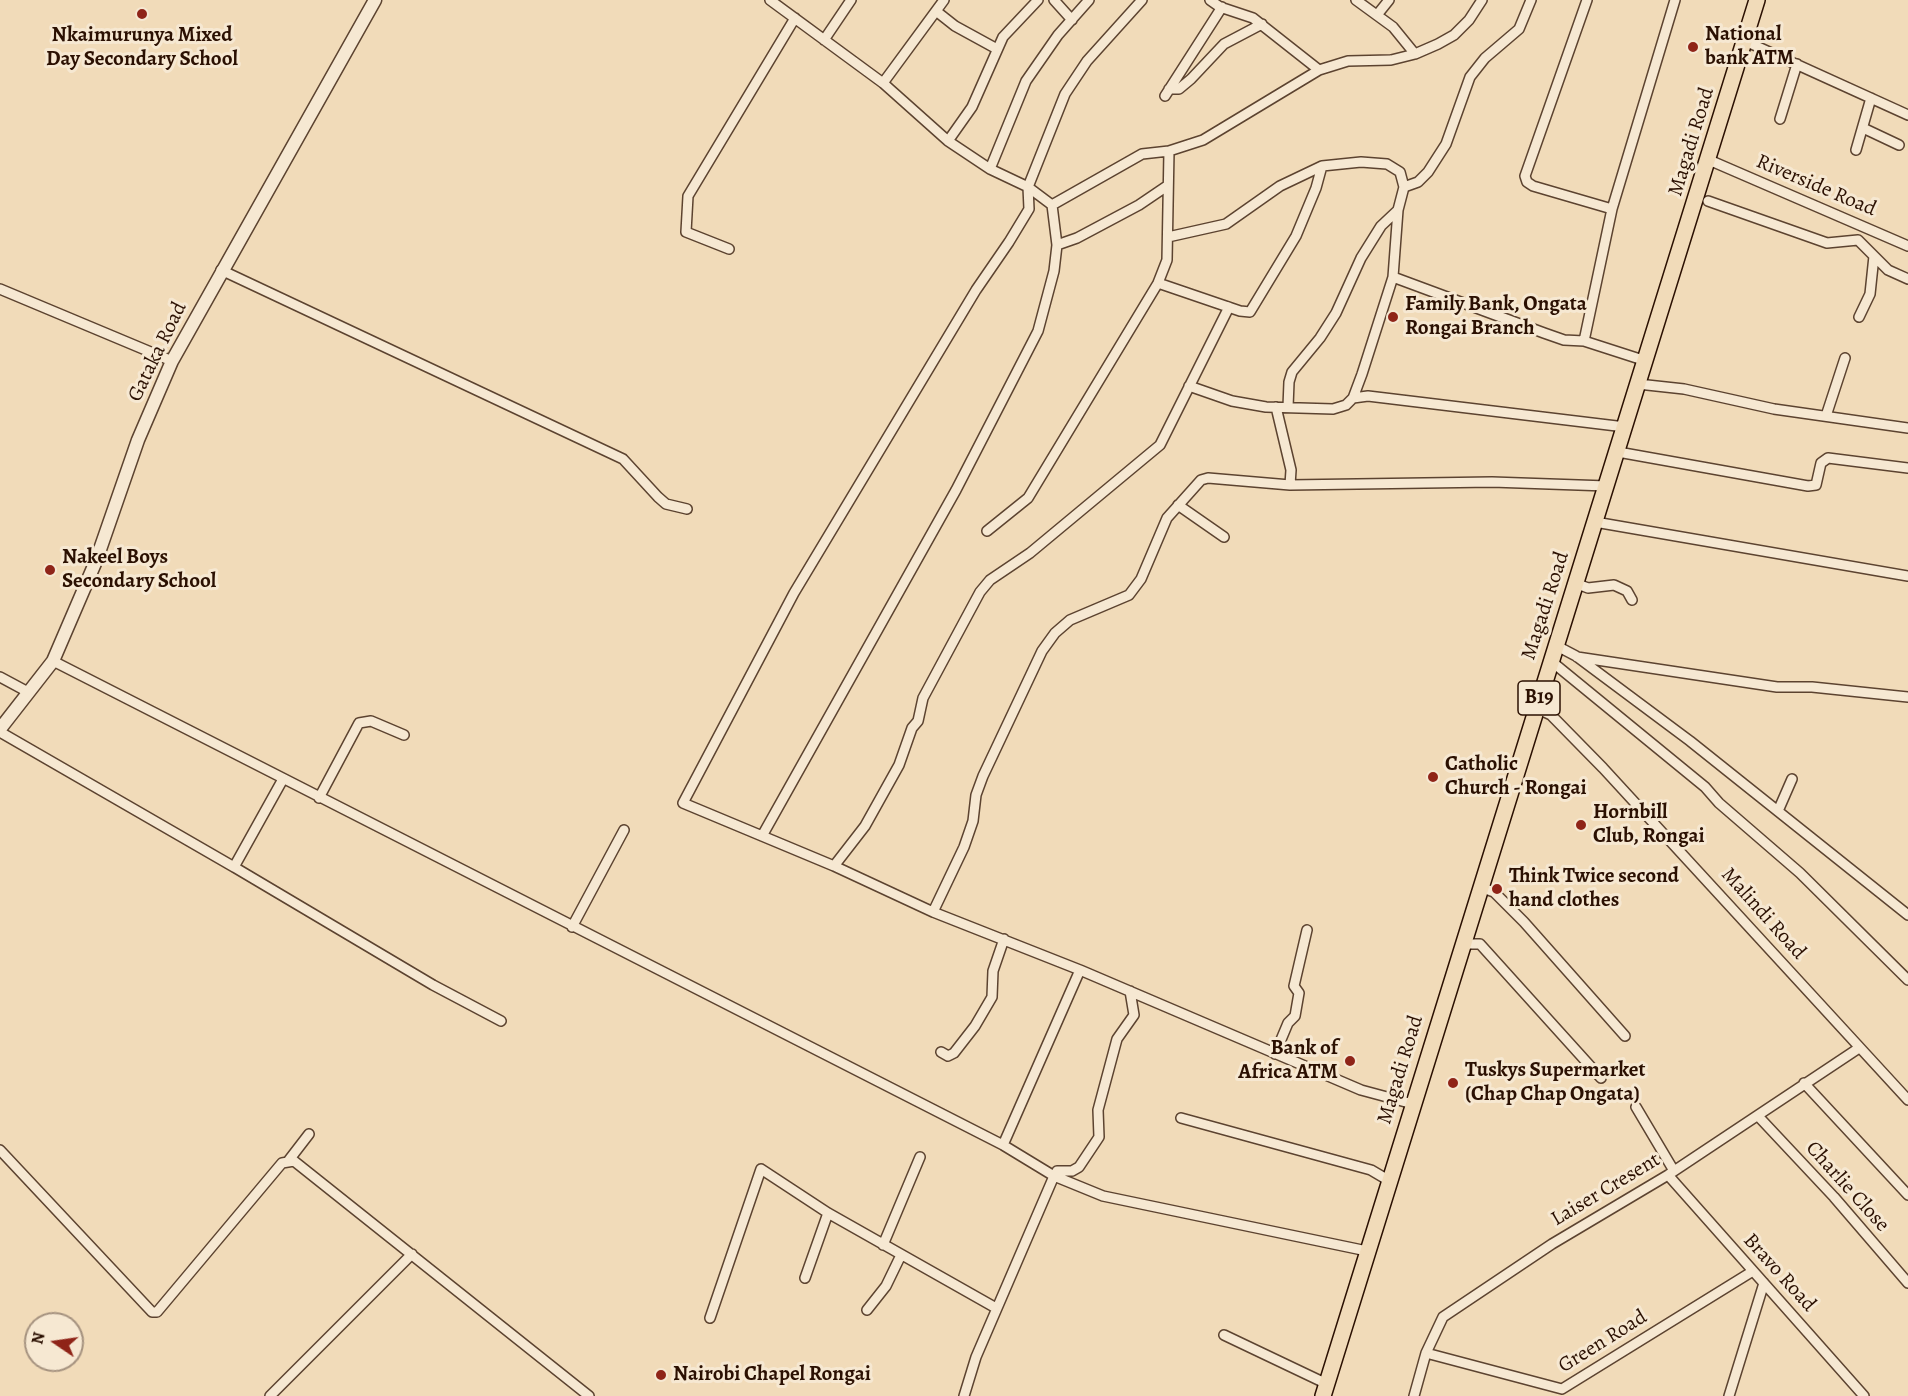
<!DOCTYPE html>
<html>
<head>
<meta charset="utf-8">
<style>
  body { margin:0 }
  #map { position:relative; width:1908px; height:1396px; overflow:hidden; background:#f1dbb9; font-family:Alegreya,serif }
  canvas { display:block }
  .north { position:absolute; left:24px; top:1312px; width:60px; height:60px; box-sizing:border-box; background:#f6e8d2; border:2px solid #a5927f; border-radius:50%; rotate:283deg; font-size:16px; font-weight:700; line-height:24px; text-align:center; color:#2b1002 }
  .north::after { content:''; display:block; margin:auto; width:21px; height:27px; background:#8f2418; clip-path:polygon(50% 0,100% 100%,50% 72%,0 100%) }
</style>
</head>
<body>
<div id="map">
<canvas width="1908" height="1396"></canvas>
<div class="north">N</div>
</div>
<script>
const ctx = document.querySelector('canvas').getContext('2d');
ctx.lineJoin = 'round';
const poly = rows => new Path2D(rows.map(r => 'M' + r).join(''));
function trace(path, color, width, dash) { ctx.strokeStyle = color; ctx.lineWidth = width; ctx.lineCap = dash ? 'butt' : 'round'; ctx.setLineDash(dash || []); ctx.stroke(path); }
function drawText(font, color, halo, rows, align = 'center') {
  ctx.font = font + ' Alegreya,serif'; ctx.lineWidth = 6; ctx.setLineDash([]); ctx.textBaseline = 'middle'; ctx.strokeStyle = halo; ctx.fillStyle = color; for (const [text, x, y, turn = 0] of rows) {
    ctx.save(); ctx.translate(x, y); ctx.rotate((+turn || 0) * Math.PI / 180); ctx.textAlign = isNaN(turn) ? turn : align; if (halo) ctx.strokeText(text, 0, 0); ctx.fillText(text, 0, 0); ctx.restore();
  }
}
const minor = poly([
  [1054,0,1072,20],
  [1142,0,1087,61,1065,94,1028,187,1029,209,1009,242,976,290,794,593,683,803,834,866,933,912,1080,970,1361,1090,1413,1104],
  [1210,0,1220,7,1253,18,1319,70],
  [1356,0,1393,27,1415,54],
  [1587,0,1525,176,1527,182,1533,186,1612,209],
  [936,11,955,26,997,49],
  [1377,15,1389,0],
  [824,40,851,0],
  [1745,41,1908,115],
  [883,83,944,0],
  [1169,89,1179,89,1191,79,1224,44,1262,24],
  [1165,96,1222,7],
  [1780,119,1797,64],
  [1863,128,1899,145],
  [948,141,972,107,1003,37,1038,0],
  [1856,150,1871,98],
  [1709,160,1908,246],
  [990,169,1026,81,1058,35,1089,0],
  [1404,187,1418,182,1428,172,1446,144,1470,77,1485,58,1519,29,1531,0],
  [1708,201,1827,243,1858,240,1888,270,1908,279],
  [1052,205,1142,154,1169,151,1203,140,1319,70,1348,61,1391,60,1415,54,1438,44,1454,35,1469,20,1482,0],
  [1168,237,1226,224,1280,186,1322,166,1361,162,1387,164,1400,172,1404,187,1398,210,1393,277,1362,374,1353,398,1346,405,1333,409,1266,407,1232,401,1189,386],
  [1057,245,1077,238,1139,205,1167,186],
  [729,249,686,232,688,196,795,18],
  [221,270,623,459,658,497,666,504,687,509],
  [1393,277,1544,333,1564,340,1584,341,1646,361],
  [1158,283,1240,311,1250,312,1296,236,1316,188,1322,166],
  [0,289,172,361],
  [1859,317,1870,294,1874,256],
  [1584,341,1612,209,1675,0],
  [1638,384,1684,389,1774,409,1908,428],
  [1353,398,1368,396,1625,427],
  [1276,407,1291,470,1290,485],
  [1288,407,1289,382,1292,372,1320,338,1336,313,1361,258,1381,226,1398,210],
  [1826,416,1845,358],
  [1618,452,1808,486,1816,485,1821,463,1828,458,1908,468],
  [1178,505,1224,537],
  [1595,522,1908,576],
  [987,531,1028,498,1158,283,1167,260,1169,151],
  [1575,583,1588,588,1614,585,1627,591,1632,600],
  [1557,646,1576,656,1690,741,1908,915],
  [1577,657,1777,687,1812,687,1908,697],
  [53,661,1003,1145,1054,1176,1103,1196,1367,1251],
  [1551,661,1705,787,1719,803,1800,873,1908,980],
  [0,677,28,692],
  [1536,708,1551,715,1603,768,1908,1100],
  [0,732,234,867,283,779],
  [319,798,359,723,371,721,404,735],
  [1778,811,1792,779],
  [762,836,956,490,1038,331,1054,271,1057,245,1052,205,1028,187,990,169,948,141,883,83,770,0],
  [834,866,865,826,899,765,912,728,918,721,923,698,980,592,990,580,1030,553,1160,445,1229,307],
  [234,867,433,985,501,1021],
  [1480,887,1494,892,1524,922,1625,1036],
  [933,912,964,847,973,821,976,795,983,776,1042,651,1055,633,1070,620,1129,595,1141,579,1167,518,1201,480,1208,478,1290,485,1492,482,1607,486],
  [572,927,624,830],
  [1462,944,1480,944,1601,1078],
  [941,1052,948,1056,954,1053,975,1026,992,997,993,971,1004,939],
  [1275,1054,1288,1023,1295,1016,1299,993,1294,986,1307,930],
  [1804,1083,1908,1195],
  [1636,1107,1674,1171],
  [1758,1116,1834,1197,1908,1283],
  [1181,1118,1371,1170,1388,1180],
  [1003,1145,1080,970],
  [0,1150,152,1312,157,1312,282,1163,294,1161,589,1396],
  [289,1160,309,1134],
  [1057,1171,1072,1171,1079,1167,1099,1137,1098,1110,1117,1039,1134,1015,1130,991],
  [1668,1175,1864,1396],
  [883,1245,920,1157],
  [805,1278,828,1213],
  [867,1310,886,1286,901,1255],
  [710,1318,761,1169,828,1213,996,1308],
  [1224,1335,1327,1384],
  [1426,1353,1562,1389,1753,1271],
  [270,1396,412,1254],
  [964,1396,976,1357,1054,1176],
  [1414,1396,1426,1353,1443,1317,1552,1244,1668,1175,1859,1048],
  [1729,1396,1764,1283]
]);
const tertiary = poly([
  [0,729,53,661,96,561,138,440,172,361,375,0]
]);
const trunk = poly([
  [1323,1396,1757,0]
]);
trace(minor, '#5c4330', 12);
trace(tertiary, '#5c4330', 15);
trace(trunk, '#2b1002', 18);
trace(minor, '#f6e8d2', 9);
trace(tertiary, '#f6e8d2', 12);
trace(trunk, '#f1dbb9', 15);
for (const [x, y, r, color] of [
  [142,14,6,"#8f2418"],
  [1693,47,6,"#8f2418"],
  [1393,317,6,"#8f2418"],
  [50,570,6,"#8f2418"],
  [1433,777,6,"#8f2418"],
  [1581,825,6,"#8f2418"],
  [1497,889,6,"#8f2418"],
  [1350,1061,6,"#8f2418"],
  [1453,1083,6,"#8f2418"],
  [661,1375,6,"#8f2418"]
]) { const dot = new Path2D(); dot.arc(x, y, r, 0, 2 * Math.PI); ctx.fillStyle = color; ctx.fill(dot); trace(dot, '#f6e8d2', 2); }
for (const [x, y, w] of [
  [1539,698,42]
]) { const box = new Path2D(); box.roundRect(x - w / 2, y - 17, w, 34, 4.5); ctx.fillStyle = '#f6e8d2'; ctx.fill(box); trace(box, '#2b1002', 1.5); }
drawText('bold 20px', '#2b1002', null, [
  ["B19",1539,698]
]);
drawText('bold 21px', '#2b1002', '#f6e8d2', [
  ["National",1705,35],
  ["bank ATM",1705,59],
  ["Nkaimurunya Mixed",142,36,"center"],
  ["Day Secondary School",142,60,"center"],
  ["Family Bank, Ongata",1405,305],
  ["Rongai Branch",1405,329],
  ["Nakeel Boys",62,558],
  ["Secondary School",62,582],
  ["Catholic",1445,765],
  ["Church - Rongai",1445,789],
  ["Hornbill",1593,813],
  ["Club, Rongai",1593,837],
  ["Think Twice second",1509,877],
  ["hand clothes",1509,901],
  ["Bank of",1338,1049,"right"],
  ["Africa ATM",1338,1073,"right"],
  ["Tuskys Supermarket",1465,1071],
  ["(Chap Chap Ongata)",1465,1095],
  ["Nairobi Chapel Rongai",673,1375]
], 'left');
drawText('21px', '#2b1002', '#f6e8d2', [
  ["Magadi Road",1692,142,-73],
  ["Riverside Road",1816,186,23],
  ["Gataka Road",158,352,-64],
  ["Magadi Road",1546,606,-72],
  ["Malindi Road",1763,914,48],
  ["Magadi Road",1401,1070,-73],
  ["Charlie Close",1847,1187,48],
  ["Laiser Cresent",1606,1190,-31],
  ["Bravo Road",1779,1273,48],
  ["Green Road",1603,1342,-32]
]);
</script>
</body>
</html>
